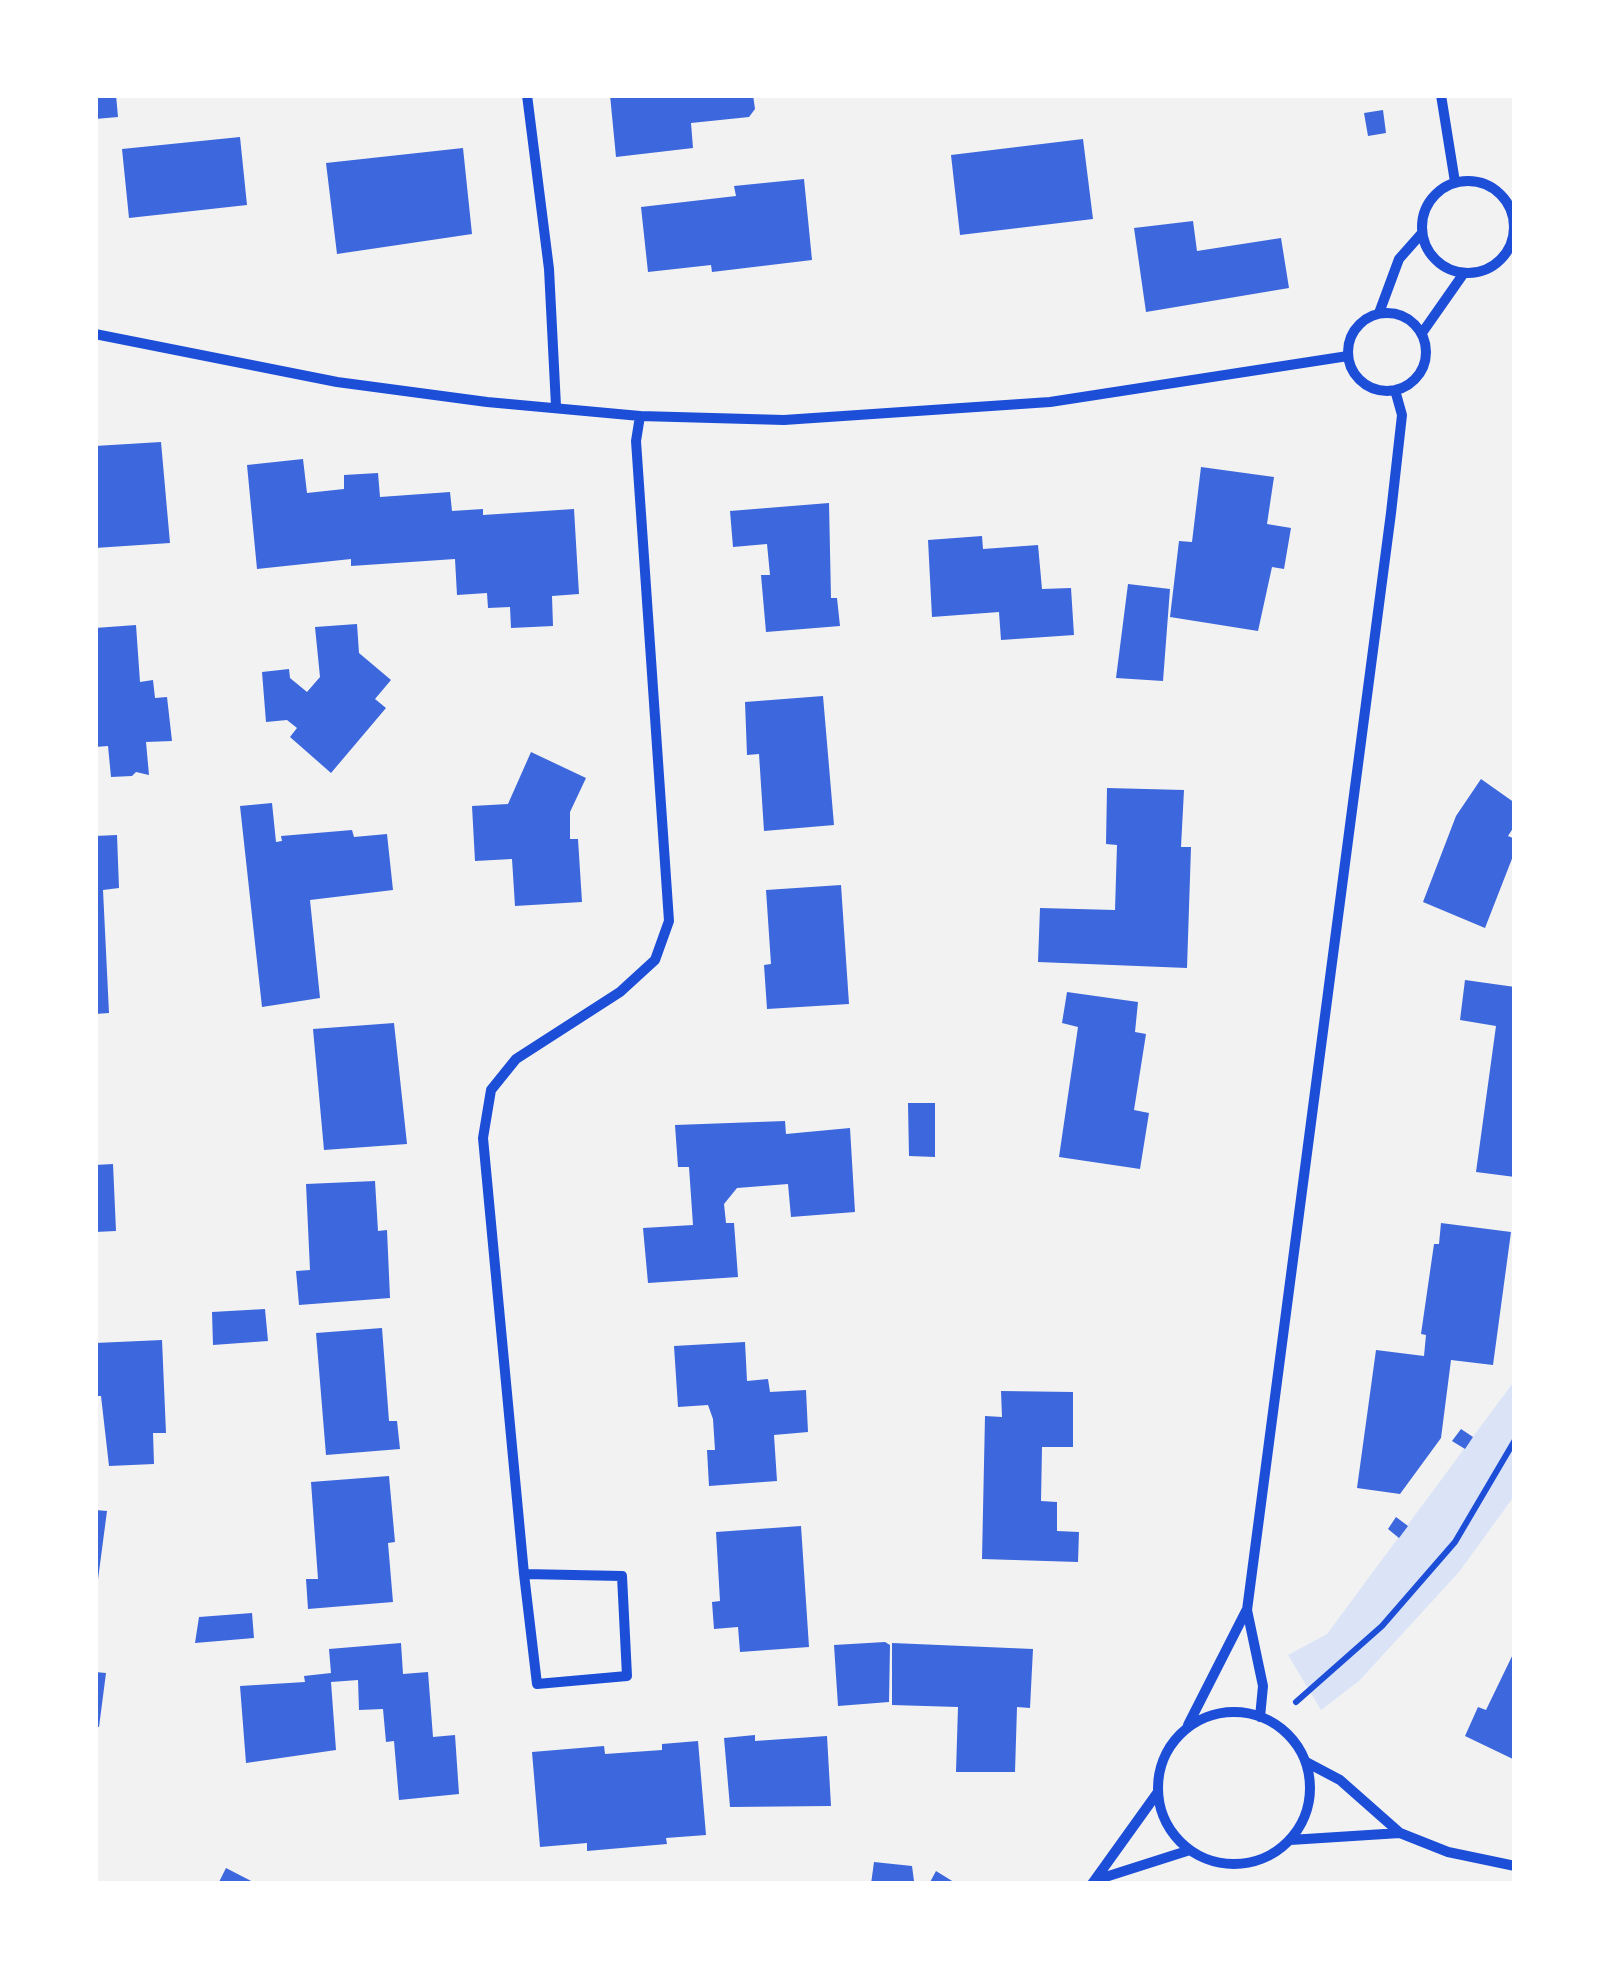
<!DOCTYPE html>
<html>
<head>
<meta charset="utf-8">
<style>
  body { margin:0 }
  #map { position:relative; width:1610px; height:1979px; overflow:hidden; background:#f2f2f2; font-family:Lato,sans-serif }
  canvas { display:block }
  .frame { position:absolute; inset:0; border:98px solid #fff; pointer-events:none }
</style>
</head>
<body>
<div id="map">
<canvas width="1610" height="1979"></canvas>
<div class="frame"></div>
</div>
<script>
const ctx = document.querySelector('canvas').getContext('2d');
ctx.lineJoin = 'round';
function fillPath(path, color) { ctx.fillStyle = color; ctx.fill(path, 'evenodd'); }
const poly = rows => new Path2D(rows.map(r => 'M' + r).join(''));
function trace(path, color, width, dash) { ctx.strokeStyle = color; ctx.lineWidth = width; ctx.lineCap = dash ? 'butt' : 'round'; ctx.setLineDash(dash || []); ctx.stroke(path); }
fillPath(poly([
  [1515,1380,1515,1495,1459,1572,1359,1681,1321,1710,1288,1655,1327,1634]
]), '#dbe4f7');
fillPath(poly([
  [95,95,116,95,118,117,95,119],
  [610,95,753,95,755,109,749,117,691,123,693,148,616,157],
  [1383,110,1386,133,1368,136,1364,113],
  [240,137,247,205,129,218,122,149],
  [1083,139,1093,219,960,235,951,155],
  [463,148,472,234,337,254,326,163],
  [804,179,812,260,712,272,711,265,648,272,641,207,736,196,734,186],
  [1193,221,1197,251,1281,238,1289,288,1146,312,1134,228],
  [161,442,170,543,95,548,95,446],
  [303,459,307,493,344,489,344,475,378,473,380,497,450,492,452,511,483,509,483,515,574,509,579,594,552,596,553,626,511,628,510,607,488,608,487,593,457,595,455,559,351,566,351,559,257,569,247,465],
  [1201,467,1274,477,1267,524,1291,528,1284,569,1272,567,1258,631,1170,617,1179,541,1192,542],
  [829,503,831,598,837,598,840,626,766,632,761,575,770,575,767,544,733,547,730,511],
  [982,536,983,549,1038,545,1042,589,1071,588,1074,635,1001,640,999,612,932,617,928,540],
  [1128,584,1170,589,1163,681,1116,678],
  [357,624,359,653,391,680,375,699,386,708,331,773,290,737,297,728,287,720,266,722,262,672,289,669,290,678,307,692,320,677,315,627],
  [136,625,140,682,153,680,155,698,167,697,172,741,146,742,149,775,136,772,132,776,111,777,108,746,95,747,95,628],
  [823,696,834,825,764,831,759,754,747,755,745,702],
  [531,752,586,778,570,812,570,839,578,839,582,902,515,906,512,859,475,861,472,806,508,804],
  [1481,779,1515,803,1515,825,1508,836,1515,839,1515,851,1485,928,1423,902,1456,816],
  [1107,788,1184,790,1181,847,1191,847,1187,968,1038,962,1040,908,1115,910,1117,845,1106,844],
  [272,803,276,842,282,841,281,836,352,830,354,837,387,834,393,890,310,900,320,998,262,1007,240,806],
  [117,835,119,888,103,890,109,1013,95,1014,95,836],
  [841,885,849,1004,767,1009,764,965,771,964,766,890],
  [1465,980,1515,987,1515,1177,1476,1172,1496,1026,1460,1020],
  [1067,992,1138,1002,1135,1032,1146,1034,1134,1110,1149,1113,1140,1169,1059,1157,1078,1027,1062,1023],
  [394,1023,407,1144,324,1150,313,1029],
  [908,1103,935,1103,935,1157,909,1156],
  [785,1121,786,1134,850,1128,855,1212,791,1217,788,1184,737,1188,724,1204,726,1223,734,1223,738,1277,648,1283,643,1228,693,1225,689,1167,678,1167,675,1125],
  [113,1164,116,1231,95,1232,95,1165],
  [375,1181,378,1231,387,1230,390,1298,299,1305,296,1271,310,1270,306,1184],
  [1441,1223,1511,1232,1493,1365,1451,1360,1441,1438,1400,1494,1357,1488,1376,1350,1424,1356,1426,1335,1421,1334,1434,1244,1439,1244],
  [265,1309,268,1341,213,1345,212,1312],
  [382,1328,389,1421,397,1421,400,1449,326,1455,316,1333],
  [162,1340,166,1433,153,1433,154,1464,109,1466,101,1396,95,1396,95,1343],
  [745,1342,747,1381,768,1379,770,1392,806,1390,808,1432,774,1435,777,1481,709,1486,707,1450,715,1450,713,1419,708,1405,678,1407,674,1346],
  [1001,1391,1073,1392,1073,1447,1042,1447,1041,1501,1057,1502,1057,1531,1079,1532,1078,1562,982,1559,985,1416,1002,1417],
  [1461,1429,1473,1437,1465,1449,1452,1441],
  [389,1476,395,1542,388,1543,393,1602,308,1609,306,1579,318,1579,311,1482],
  [95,1510,107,1511,97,1587,95,1587],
  [1396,1517,1408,1526,1399,1538,1388,1529],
  [801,1526,809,1647,740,1652,738,1627,714,1629,712,1602,720,1601,716,1532],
  [252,1613,254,1638,195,1643,199,1617],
  [885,1642,890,1645,889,1702,838,1706,834,1645],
  [401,1643,403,1674,428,1672,433,1737,455,1735,459,1794,399,1800,394,1741,386,1742,383,1709,359,1710,358,1680,331,1682,336,1750,246,1763,240,1686,305,1682,304,1676,331,1673,329,1649],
  [892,1643,1033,1649,1030,1708,1017,1707,1015,1772,956,1772,958,1707,892,1705],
  [1515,1650,1515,1760,1465,1736,1478,1707,1486,1710],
  [95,1672,106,1673,99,1727,95,1726],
  [755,1735,755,1741,827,1736,831,1806,730,1807,724,1738],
  [698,1741,706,1835,666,1838,667,1844,587,1851,587,1843,540,1847,532,1752,604,1746,605,1754,662,1750,662,1744],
  [874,1862,912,1866,914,1881,920,1884,871,1884],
  [226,1868,257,1884,218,1884],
  [936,1871,957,1884,929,1884]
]), '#3d67dc');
trace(poly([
  [1296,1702,1382,1626,1455,1542,1515,1440]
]), '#1d4ed8', 6);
trace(poly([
  [527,95,549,269,556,406],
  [1441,95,1455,182],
  '1422 227a46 46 0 1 1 92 0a46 46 0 1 1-92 0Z',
  '1348 352a39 39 0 1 1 78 0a39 39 0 1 1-78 0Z',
  [1379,313,1399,259,1422,233],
  [1422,333,1464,273],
  [95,334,337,382,487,402,640,416,784,420,1050,402,1348,356],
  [524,1574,622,1576,627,1676,537,1684,524,1574,483,1138,491,1090,516,1059,620,992,655,960,669,921,636,441,640,416],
  '1158 1788a76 76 0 1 1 152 0a76 76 0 1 1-152 0Z',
  [1260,1717,1263,1686,1247,1610,1391,513,1402,415,1395,390],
  [1188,1725,1246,1611],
  [1306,1762,1340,1780,1400,1833,1448,1852,1515,1866],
  [1290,1840,1400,1833],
  [1096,1880,1190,1850],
  [1092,1884,1158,1792]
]), '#1d4ed8', 10);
</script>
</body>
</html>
